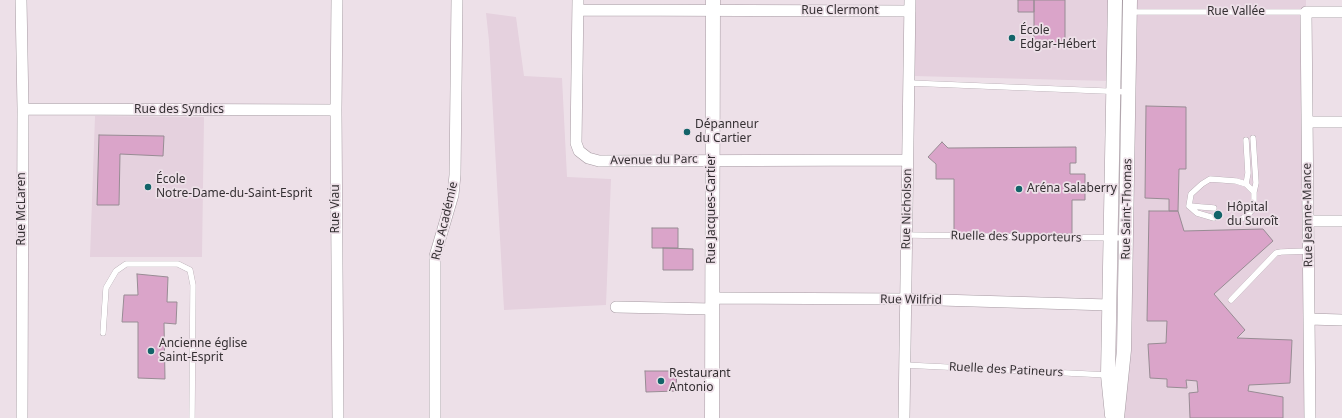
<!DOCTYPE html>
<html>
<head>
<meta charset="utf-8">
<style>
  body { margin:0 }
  canvas { display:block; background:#ede0e8 }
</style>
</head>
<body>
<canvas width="1342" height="418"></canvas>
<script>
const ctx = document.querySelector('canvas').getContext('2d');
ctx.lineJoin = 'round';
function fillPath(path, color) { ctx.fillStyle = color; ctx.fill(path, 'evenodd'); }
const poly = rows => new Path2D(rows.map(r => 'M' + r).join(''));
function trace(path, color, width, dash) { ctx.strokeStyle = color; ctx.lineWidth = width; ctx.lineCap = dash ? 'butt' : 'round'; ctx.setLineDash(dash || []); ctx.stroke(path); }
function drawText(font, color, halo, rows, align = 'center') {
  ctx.font = font + ' "Noto Sans",sans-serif'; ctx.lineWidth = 3.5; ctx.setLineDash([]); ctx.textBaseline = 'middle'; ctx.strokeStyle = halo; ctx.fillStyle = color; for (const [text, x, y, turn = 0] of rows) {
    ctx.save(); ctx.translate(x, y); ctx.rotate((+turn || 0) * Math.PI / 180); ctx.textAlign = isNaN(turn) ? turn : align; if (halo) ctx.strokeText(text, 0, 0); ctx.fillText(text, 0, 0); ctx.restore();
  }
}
fillPath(poly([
  [915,0,1109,0,1109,81,913,76],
  [1133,0,1306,0,1310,418,1125,418],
  [486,13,516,17,524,76,562,78,567,177,611,179,606,305,504,310,489,41],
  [95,116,204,117,202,257,90,257]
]), '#e5d1de');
const building = poly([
  [1018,0,1034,0,1034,12,1018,12,1018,0],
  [1034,0,1065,0,1065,44,1034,44,1034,0],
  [1146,106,1186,107,1186,169,1179,169,1178,211,1169,211,1169,199,1145,198,1146,106],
  [99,135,164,136,163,156,120,154,119,205,97,205,99,135],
  [942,142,948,148,1076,147,1076,163,1070,163,1070,174,1085,174,1085,200,1072,200,1072,234,954,234,954,179,936,179,936,164,928,157,942,142],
  [1149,211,1178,211,1184,231,1263,229,1273,241,1214,294,1245,330,1237,338,1292,340,1290,383,1249,385,1248,391,1283,397,1283,418,1190,418,1189,393,1198,392,1197,381,1186,380,1187,388,1167,387,1167,379,1150,378,1148,344,1166,343,1167,321,1147,321,1149,211],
  [652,228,678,228,678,248,652,248,652,228],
  [663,248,693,249,693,270,663,270,663,248],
  [137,274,168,277,167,302,177,302,176,324,164,323,165,379,138,378,138,322,122,322,124,295,138,295,137,274],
  [645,371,676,371,677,391,646,392,645,371]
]);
fillPath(building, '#daa4c9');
trace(building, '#988c94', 1);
const service = poly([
  [1130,12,1306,12],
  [909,83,1129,92],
  [1253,138,1256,183,1254,192],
  [1246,184,1248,173,1246,140],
  [1189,206,1191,194,1202,184,1210,179,1236,181,1246,184,1254,192,1254,208,1247,216,1241,219],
  [1189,206,1197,213,1214,218],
  [1189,206,1214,208],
  [1241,209,1254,208],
  [906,235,1126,238],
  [1231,300,1276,253,1281,252,1309,251],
  [103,333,106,288,116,271,126,264,178,264,190,270,193,285,192,418],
  [904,365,1108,375]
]);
const minor = poly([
  [21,0,23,109,22,418],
  [337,0,336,110,338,418],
  [578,0,576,143,579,151,588,158,599,161,907,160],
  [578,10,910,11],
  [23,109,336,110],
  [1307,122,1342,122],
  [1308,221,1342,221],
  [712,298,906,299,1109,305],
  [616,307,712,309],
  [1309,319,1342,320],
  [435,418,435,256,453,195,455,175,457,0],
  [904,418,910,0],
  [1310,418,1306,12,1342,12]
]);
const tertiary = poly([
  [1112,415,1108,375,1115,0],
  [712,418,713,0],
  [1117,418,1124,350,1130,0]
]);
trace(service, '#a69aa2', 6);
trace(minor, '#a69aa2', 12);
trace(tertiary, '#a69aa2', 15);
trace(service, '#fff', 5.5);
trace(minor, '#fff', 11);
trace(tertiary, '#fff', 14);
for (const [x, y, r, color] of [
  [1012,38,4,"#136369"],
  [687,132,4,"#136369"],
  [148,187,4,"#136369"],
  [1019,189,4,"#136369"],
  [1218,215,5,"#136369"],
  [151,351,4,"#136369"],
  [661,381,4,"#136369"]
]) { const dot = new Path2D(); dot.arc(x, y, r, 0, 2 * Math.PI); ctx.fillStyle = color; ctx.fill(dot); trace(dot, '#ede0e8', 1.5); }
drawText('12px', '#353033', '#ede0e8', [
  ["Rue Clermont",840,11],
  ["Rue Vallée",1236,12],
  ["Rue des Syndics",179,110],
  ["Avenue du Parc",654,160,-1],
  ["Rue McLaren",22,209,-90],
  ["Rue Viau",336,209,-90],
  ["Rue Jacques-Cartier",712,209,-90],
  ["Rue Nicholson",907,209,-89],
  ["Rue Saint-Thomas",1127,209,-89],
  ["Rue Jeanne-Mance",1308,215,-91],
  ["Rue Académie",445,221,-77],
  ["Ruelle des Supporteurs",1016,237,1],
  ["Rue Wilfrid",911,300,1],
  ["Ruelle des Patineurs",1006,370,3]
]);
drawText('12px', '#353033', '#ede0e8', [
  ["École",1020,31],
  ["Edgar-Hébert",1020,45],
  ["Dépanneur",695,125],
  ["du Cartier",695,139],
  ["École",156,180],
  ["Notre-Dame-du-Saint-Esprit",156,194],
  ["Aréna Salaberry",1027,189],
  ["Hôpital",1227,208],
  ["du Suroît",1227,222],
  ["Ancienne église",159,344],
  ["Saint-Esprit",159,358],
  ["Restaurant",669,374],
  ["Antonio",669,388]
], 'left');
</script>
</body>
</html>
